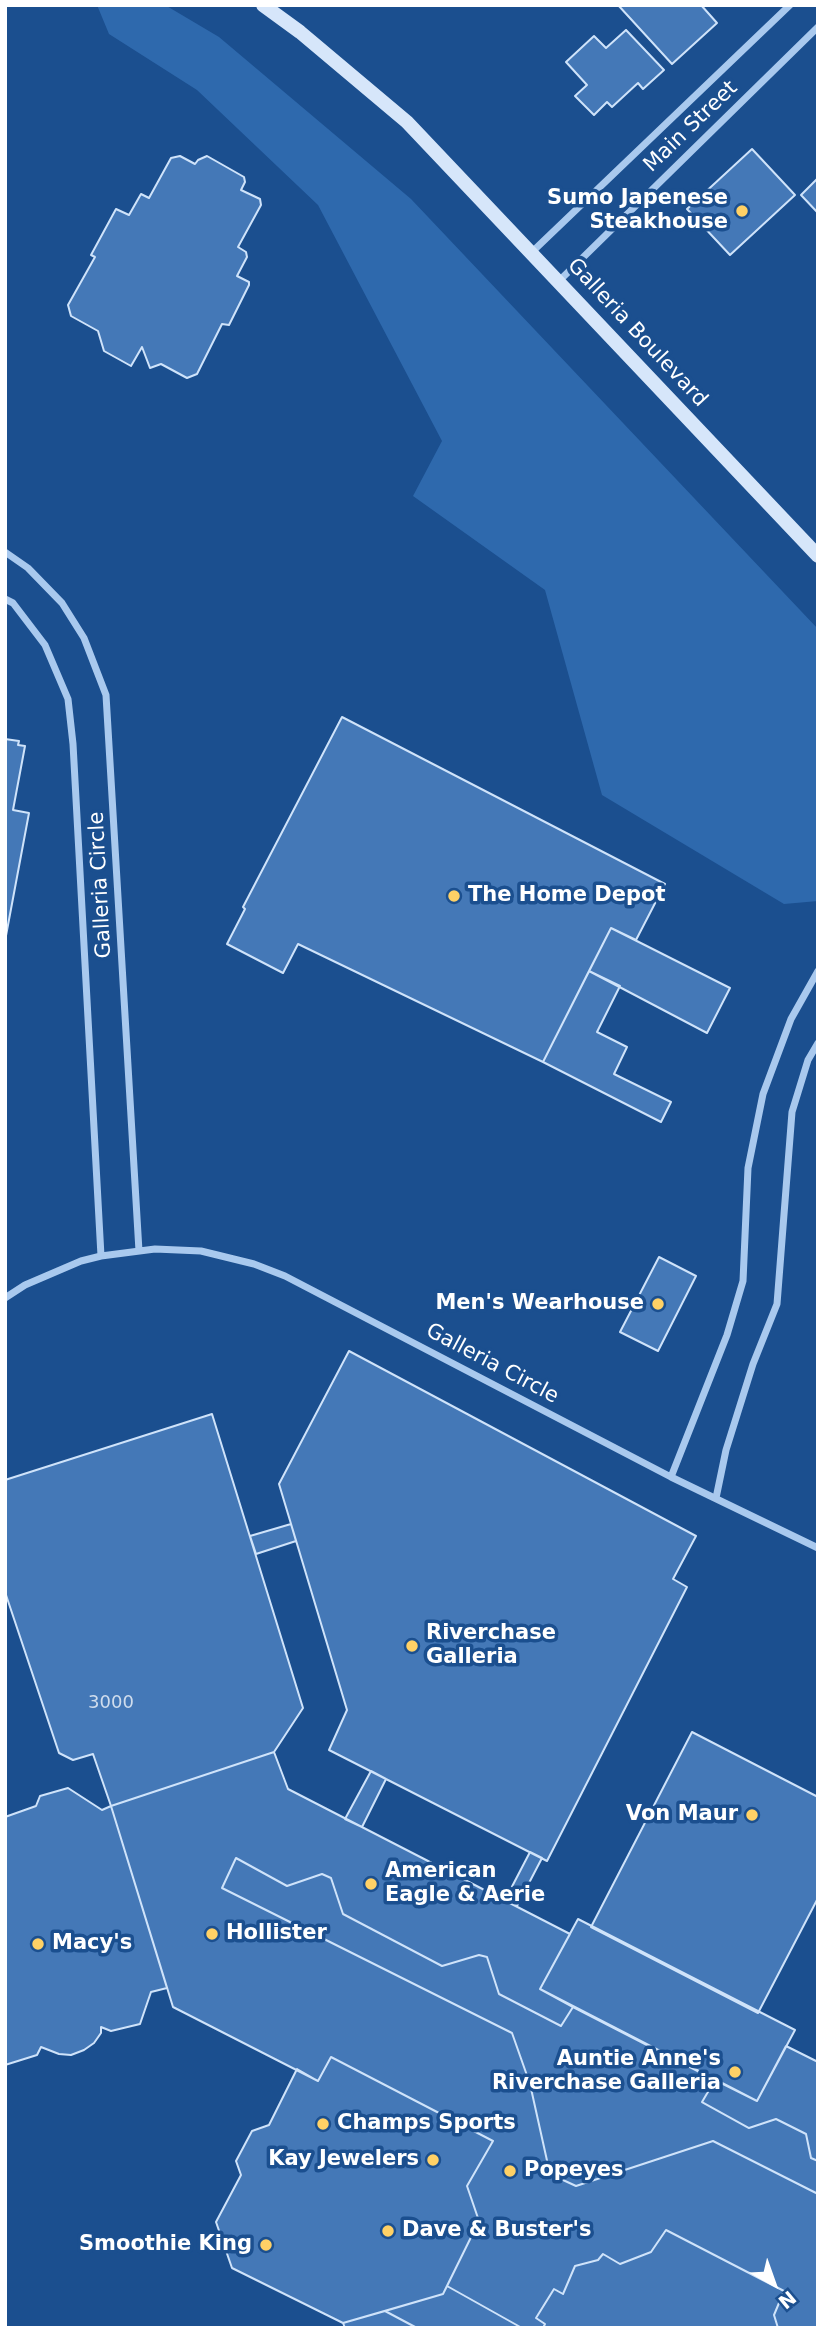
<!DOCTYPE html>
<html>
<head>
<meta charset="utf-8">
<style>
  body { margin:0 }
  #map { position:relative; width:823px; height:2333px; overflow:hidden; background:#1b4f8f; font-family:"DejaVu Sans",sans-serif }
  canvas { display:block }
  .frame { position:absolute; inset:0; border:7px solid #fff; pointer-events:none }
  .north { position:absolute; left:739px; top:2249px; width:70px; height:70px; -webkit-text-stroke:5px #1b4f8f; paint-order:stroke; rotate:140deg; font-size:19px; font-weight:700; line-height:28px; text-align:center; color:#fff }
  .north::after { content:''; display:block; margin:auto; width:24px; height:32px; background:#fff; clip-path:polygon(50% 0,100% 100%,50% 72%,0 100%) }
</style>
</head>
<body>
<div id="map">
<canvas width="823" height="2333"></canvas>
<div class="frame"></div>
<div class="north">N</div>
</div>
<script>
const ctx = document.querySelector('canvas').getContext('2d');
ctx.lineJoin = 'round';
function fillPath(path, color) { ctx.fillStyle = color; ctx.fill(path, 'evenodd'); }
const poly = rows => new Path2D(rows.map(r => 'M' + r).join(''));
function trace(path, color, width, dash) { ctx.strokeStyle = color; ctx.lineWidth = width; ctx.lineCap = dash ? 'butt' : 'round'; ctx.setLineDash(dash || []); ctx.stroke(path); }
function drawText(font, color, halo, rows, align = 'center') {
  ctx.font = font + ' "DejaVu Sans",sans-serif'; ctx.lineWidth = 7; ctx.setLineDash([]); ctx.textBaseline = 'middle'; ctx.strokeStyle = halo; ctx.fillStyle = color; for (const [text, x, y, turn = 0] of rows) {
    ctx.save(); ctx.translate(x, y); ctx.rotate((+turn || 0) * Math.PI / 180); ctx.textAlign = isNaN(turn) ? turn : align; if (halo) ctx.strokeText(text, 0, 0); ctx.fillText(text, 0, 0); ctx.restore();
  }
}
fillPath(poly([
  [97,5,165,5,219,37,411,199,818,629,818,901,784,904,602,795,545,590,413,496,442,441,318,205,197,90,109,34]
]), '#2e69ad');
const building = poly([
  [618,5,701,5,717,23,672,64,618,5],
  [626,30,664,70,643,89,638,83,612,107,607,102,594,115,575,96,587,85,566,62,594,36,606,48,626,30],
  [752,149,795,195,730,255,687,209,752,149],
  [180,156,195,164,198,160,207,156,244,177,245,182,241,190,260,199,261,205,238,247,246,252,247,257,237,276,249,282,249,285,229,325,222,324,197,374,187,378,161,364,150,368,142,347,131,366,104,351,98,331,71,316,68,305,95,257,91,255,116,209,129,215,141,194,149,198,171,158,180,156],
  [818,178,818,213,801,195,818,178],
  [342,717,665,884,636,940,611,928,543,1062,298,944,283,973,227,944,245,909,243,907,342,717],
  [5,739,19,741,18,745,25,746,13,810,29,813,5,941,5,739],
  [611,928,730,988,707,1033,589,971,611,928],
  [589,971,620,986,597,1032,627,1047,614,1074,671,1102,661,1122,543,1062,589,971],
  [659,1257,696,1276,658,1351,620,1332,659,1257],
  [349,1351,696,1536,673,1579,687,1587,547,1861,329,1750,347,1710,279,1484,349,1351],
  [212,1414,303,1708,274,1752,111,1806,93,1754,73,1760,59,1753,5,1592,5,1480,212,1414],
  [291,1524,296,1541,256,1554,250,1536,291,1524],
  [692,1732,818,1797,818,1898,758,2013,591,1927,692,1732],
  [274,1752,288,1789,570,1934,540,1989,573,2007,561,2026,499,1994,487,1957,479,1955,442,1966,343,1914,331,1878,322,1874,287,1886,236,1858,222,1888,512,2033,530,2084,550,2174,576,2186,713,2141,818,2194,818,2328,778,2328,774,2315,784,2291,666,2230,651,2252,620,2264,603,2254,598,2260,575,2266,563,2294,554,2289,536,2318,545,2324,543,2328,522,2328,447,2286,479,2221,467,2186,493,2141,331,2057,318,2081,173,2007,111,1806,274,1752],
  [371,1771,386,1779,362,1827,345,1819,371,1771],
  [68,1788,102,1810,111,1806,167,1988,151,1992,140,2024,111,2031,101,2027,101,2033,94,2043,84,2050,71,2055,59,2054,41,2047,37,2055,5,2065,5,1817,36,1806,40,1796,68,1788],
  [530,1852,542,1858,517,1906,505,1900,530,1852],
  [236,1858,287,1886,322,1874,331,1878,343,1914,442,1966,479,1955,487,1957,499,1994,561,2026,573,2007,715,2080,702,2102,749,2128,776,2119,806,2134,811,2158,818,2161,818,2194,713,2141,576,2186,550,2174,530,2084,512,2033,222,1888,236,1858],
  [578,1919,795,2030,757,2101,540,1989,578,1919],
  [786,2046,818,2062,818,2161,811,2158,806,2134,776,2119,749,2128,702,2102,715,2080,757,2101,786,2046],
  [331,2057,493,2141,467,2186,479,2221,443,2294,343,2323,232,2268,216,2222,241,2175,236,2161,252,2131,269,2125,297,2069,318,2081,331,2057],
  [666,2230,784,2291,774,2315,778,2328,543,2328,545,2324,536,2318,554,2289,563,2294,575,2266,598,2260,603,2254,620,2264,651,2252,666,2230],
  [447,2286,522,2328,417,2328,385,2311,443,2294,447,2286],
  [385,2311,417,2328,345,2328,343,2323,385,2311]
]);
fillPath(building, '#4478b7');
trace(building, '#cfe3fa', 2);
trace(poly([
  [532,252,790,5],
  [559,281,818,27],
  [5,552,28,568,62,603,84,638,106,695,139,1251],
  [5,599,13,603,45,645,68,699,73,744,101,1256],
  [5,1298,25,1285,81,1261,101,1256,155,1249,201,1251,254,1264,285,1276,671,1477,818,1548],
  [671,1477,727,1335,743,1281,748,1168,763,1094,791,1019,818,971],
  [716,1498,726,1450,753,1364,777,1304,792,1112,808,1060,818,1043]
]), '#a9c9ee', 7);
trace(poly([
  [263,5,300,32,407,122,818,556]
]), '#d6e6fa', 14);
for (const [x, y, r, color] of [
  [742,211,7,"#ffd166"],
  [454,896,7,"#ffd166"],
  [658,1304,7,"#ffd166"],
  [412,1646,7,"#ffd166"],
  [752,1815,7,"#ffd166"],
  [371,1884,7,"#ffd166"],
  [212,1934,7,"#ffd166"],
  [38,1944,7,"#ffd166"],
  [735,2072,7,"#ffd166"],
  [323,2124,7,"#ffd166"],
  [433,2160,7,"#ffd166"],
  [510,2171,7,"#ffd166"],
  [388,2231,7,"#ffd166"],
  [266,2245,7,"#ffd166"]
]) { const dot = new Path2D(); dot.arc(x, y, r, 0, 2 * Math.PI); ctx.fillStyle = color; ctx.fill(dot); trace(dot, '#1b4f8f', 2.5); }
drawText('18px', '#d0dded', null, [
  ["3000",111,1703]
]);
drawText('21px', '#fff', '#1b4f8f', [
  ["Main Street",691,127,-44],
  ["Galleria Boulevard",637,333,47],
  ["Galleria Circle",101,885,-93],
  ["Galleria Circle",492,1364,28]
]);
drawText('bold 21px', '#fff', '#1b4f8f', [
  ["Sumo Japenese",728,199,"right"],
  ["Steakhouse",728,223,"right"],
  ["The Home Depot",468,896],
  ["Men's Wearhouse",644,1304,"right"],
  ["Riverchase",426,1634],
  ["Galleria",426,1658],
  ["Von Maur",738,1815,"right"],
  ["American",385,1872],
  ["Eagle & Aerie",385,1896],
  ["Hollister",226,1934],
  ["Macy's",52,1944],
  ["Auntie Anne's",721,2060,"right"],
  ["Riverchase Galleria",721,2084,"right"],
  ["Champs Sports",337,2124],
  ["Kay Jewelers",419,2160,"right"],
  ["Popeyes",524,2171],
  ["Dave & Buster's",402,2231],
  ["Smoothie King",252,2245,"right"]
], 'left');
</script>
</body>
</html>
